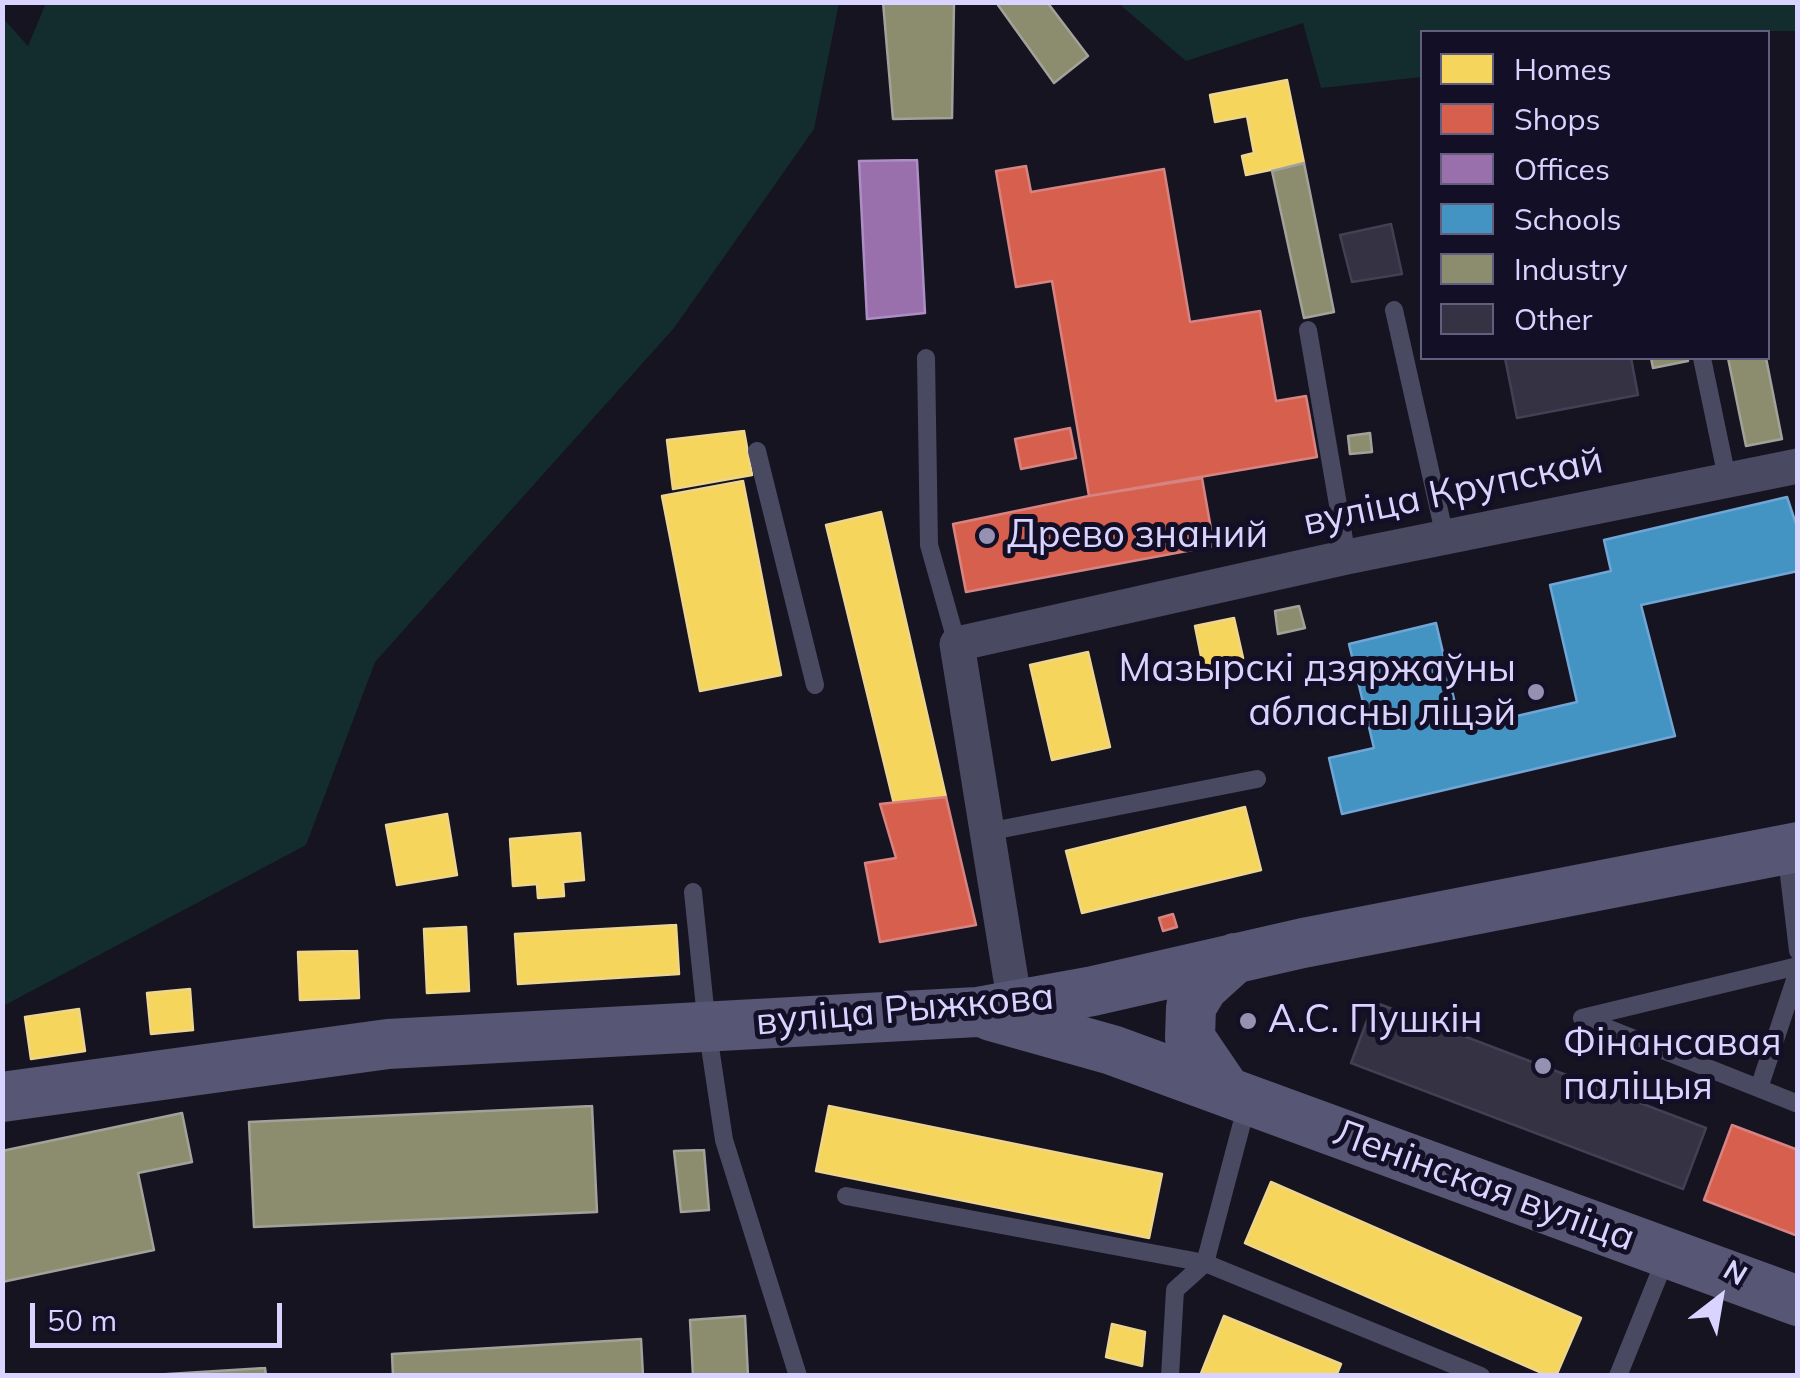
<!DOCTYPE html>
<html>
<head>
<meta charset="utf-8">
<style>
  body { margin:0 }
  #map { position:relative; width:1800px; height:1378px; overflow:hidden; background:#161421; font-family:Mulish,sans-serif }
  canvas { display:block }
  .frame { position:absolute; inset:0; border:5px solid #d9d4ff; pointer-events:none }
  .legend { position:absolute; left:1420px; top:30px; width:350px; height:330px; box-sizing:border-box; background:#130f26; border:2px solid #625e7d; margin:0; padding:12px 18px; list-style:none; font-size:30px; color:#d9d4ff }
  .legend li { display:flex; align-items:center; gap:20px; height:50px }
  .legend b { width:50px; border:2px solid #625e7d }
  .north { position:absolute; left:1670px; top:1248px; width:100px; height:100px; -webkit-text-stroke:8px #130f26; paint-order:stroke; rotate:31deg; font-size:28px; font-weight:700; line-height:40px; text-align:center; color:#d9d4ff }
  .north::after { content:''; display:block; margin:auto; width:35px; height:45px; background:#d9d4ff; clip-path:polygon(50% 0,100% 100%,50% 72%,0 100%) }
  .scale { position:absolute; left:30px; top:1303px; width:252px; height:45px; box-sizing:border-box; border:5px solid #d9d4ff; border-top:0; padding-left:12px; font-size:30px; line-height:35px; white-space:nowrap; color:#d9d4ff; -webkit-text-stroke:8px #130f26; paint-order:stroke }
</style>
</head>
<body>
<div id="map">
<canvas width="1800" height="1378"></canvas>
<div class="frame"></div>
<ul class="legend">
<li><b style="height:28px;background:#f6d55c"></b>Homes</li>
<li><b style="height:28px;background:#d6604d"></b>Shops</li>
<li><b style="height:28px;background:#9970ab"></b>Offices</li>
<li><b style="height:28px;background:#4393c3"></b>Schools</li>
<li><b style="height:28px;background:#8c8c6e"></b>Industry</li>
<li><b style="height:28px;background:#343243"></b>Other</li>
</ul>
<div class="north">N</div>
<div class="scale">50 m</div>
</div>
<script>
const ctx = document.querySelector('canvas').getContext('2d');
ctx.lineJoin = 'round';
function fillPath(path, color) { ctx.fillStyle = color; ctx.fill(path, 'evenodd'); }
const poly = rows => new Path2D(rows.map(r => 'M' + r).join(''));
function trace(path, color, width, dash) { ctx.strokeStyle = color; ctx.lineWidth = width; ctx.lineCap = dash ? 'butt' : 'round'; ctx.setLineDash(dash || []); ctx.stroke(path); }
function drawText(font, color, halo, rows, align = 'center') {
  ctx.font = font + ' Mulish,sans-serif'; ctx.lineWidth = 10; ctx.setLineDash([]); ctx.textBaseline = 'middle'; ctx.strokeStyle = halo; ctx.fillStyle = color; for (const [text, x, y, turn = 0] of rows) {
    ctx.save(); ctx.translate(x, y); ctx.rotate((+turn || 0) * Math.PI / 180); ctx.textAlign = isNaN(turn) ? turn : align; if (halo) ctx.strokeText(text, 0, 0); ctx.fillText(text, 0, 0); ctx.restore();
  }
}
fillPath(poly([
  [1797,2,1797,31,1422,32,1422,77,1321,88,1303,23,1186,61,1118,3],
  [46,3,839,3,814,129,674,328,375,662,306,845,3,1006,2,17,28,46]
]), '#132c2d');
const homes = poly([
  [1287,80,1304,163,1246,175,1242,156,1254,153,1247,116,1215,122,1210,95,1287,80],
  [744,431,752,475,673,489,667,440,744,431],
  [743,481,781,675,700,691,662,496,743,481],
  [881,512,946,797,894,804,826,525,881,512],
  [1234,618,1243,658,1203,666,1195,626,1234,618],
  [1088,652,1110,747,1052,760,1030,665,1088,652],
  [1245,807,1261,870,1082,913,1066,851,1245,807],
  [447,814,457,875,397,885,386,825,447,814],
  [580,833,584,880,563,882,564,896,538,898,537,884,513,886,510,839,580,833],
  [676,925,679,974,518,984,515,934,676,925],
  [466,927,469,991,427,993,424,929,466,927],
  [357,951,359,998,300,1000,298,952,357,951],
  [190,989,193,1030,151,1034,147,993,190,989],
  [79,1009,85,1051,31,1059,25,1017,79,1009],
  [829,1106,1162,1174,1149,1238,816,1171,829,1106],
  [1271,1182,1581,1318,1556,1376,1549,1376,1245,1243,1271,1182],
  [1224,1316,1341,1364,1336,1376,1200,1376,1224,1316],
  [1112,1324,1145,1332,1142,1366,1106,1357,1112,1324]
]);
fillPath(homes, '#f6d55c');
trace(homes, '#edd58d', 2.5);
const shops = poly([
  [1026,166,1031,192,1164,169,1190,322,1260,311,1276,401,1306,396,1317,457,1089,496,1052,281,1016,287,996,171,1026,166],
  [1070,428,1076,458,1021,469,1015,439,1070,428],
  [1202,478,1214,546,966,592,953,524,1089,496,1202,478],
  [946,797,976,925,880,942,865,863,896,858,880,804,946,797],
  [1173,914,1177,927,1163,931,1159,918,1173,914],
  [1732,1125,1798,1150,1798,1236,1704,1200,1732,1125]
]);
fillPath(shops, '#d6604d');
trace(shops, '#d78382', 2.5);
const offices = poly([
  [917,160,925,313,867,319,859,161,917,160]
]);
fillPath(offices, '#9970ab');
trace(offices, '#ac8ec4', 2.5);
const schools = poly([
  [1787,497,1798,530,1798,571,1641,605,1675,736,1342,814,1329,758,1374,748,1349,644,1436,623,1461,729,1577,702,1550,585,1611,571,1604,540,1787,497]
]);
fillPath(schools, '#4393c3');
trace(schools, '#70a6d5', 2.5);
const industry = poly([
  [883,2,954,2,952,118,893,119,883,2],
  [1002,2,1047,2,1088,56,1054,83,998,5,1002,2],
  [1304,163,1334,312,1304,318,1272,171,1304,163],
  [1651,358,1687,358,1688,361,1653,368,1651,358],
  [1728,358,1766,358,1782,439,1746,446,1728,358],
  [1370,433,1372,452,1350,454,1348,436,1370,433],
  [1299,606,1305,628,1278,634,1275,611,1299,606],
  [592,1106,597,1212,254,1227,249,1122,592,1106],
  [182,1113,192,1162,138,1173,154,1250,2,1282,2,1151,182,1113],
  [704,1150,709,1210,681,1212,674,1151,704,1150],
  [745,1316,748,1376,693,1376,690,1320,745,1316],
  [641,1339,643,1376,393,1376,392,1354,641,1339],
  [265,1368,266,1376,136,1376,265,1368]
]);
fillPath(industry, '#8c8c6e');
trace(industry, '#a3a29a', 2.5);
const building = poly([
  [1391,224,1402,274,1352,282,1340,235,1391,224],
  [1505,358,1631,358,1638,395,1517,418,1505,358],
  [1374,1002,1706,1128,1683,1189,1351,1063,1374,1002]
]);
fillPath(building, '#343243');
trace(building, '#433f54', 2.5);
trace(poly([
  [1394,310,1445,537],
  [1308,330,1347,557],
  [926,358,929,545,957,644],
  [1702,358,1727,478],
  [757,451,815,685],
  [987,832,1257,779],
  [1786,850,1798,951],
  [693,892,707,1027,724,1140,798,1376],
  [1582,1018,1798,1104],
  [1582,1018,1798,966],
  [1759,1088,1798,971],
  [846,1196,1205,1263,1481,1376],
  [1170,1376,1175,1290,1205,1263,1247,1104],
  [1618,1376,1667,1255]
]), '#4a4962', 18);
trace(poly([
  [1015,1005,957,644,1347,557,1798,466]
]), '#4a4962', 35);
trace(poly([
  [991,1016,1112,1050,1798,1301],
  [1226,1091,1190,1038,1191,1007,1203,987,1235,958],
  [2,1097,388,1044,977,1012,1093,991,1303,943,1798,847]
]), '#575674', 50);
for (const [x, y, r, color] of [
  [987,536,10,"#9591b1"],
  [1536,692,10,"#9591b1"],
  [1248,1021,10,"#9591b1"],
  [1543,1066,10,"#9591b1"]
]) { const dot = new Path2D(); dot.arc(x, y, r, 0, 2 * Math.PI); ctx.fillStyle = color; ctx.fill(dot); trace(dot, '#130f26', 4); }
drawText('38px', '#d9d4ff', '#130f26', [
  ["вуліца Крупскай",1453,492,-12],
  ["вуліца Рыжкова",905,1010,-5],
  ["Ленінская вуліца",1484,1186,20]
]);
drawText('38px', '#d9d4ff', '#130f26', [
  ["Древо знаний",1007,536],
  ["Мазырскі дзяржаўны",1516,670,"right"],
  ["абласны ліцэй",1516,714,"right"],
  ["А.С. Пушкін",1268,1021],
  ["Фінансавая",1563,1044],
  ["паліцыя",1563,1088]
], 'left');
</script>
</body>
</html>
